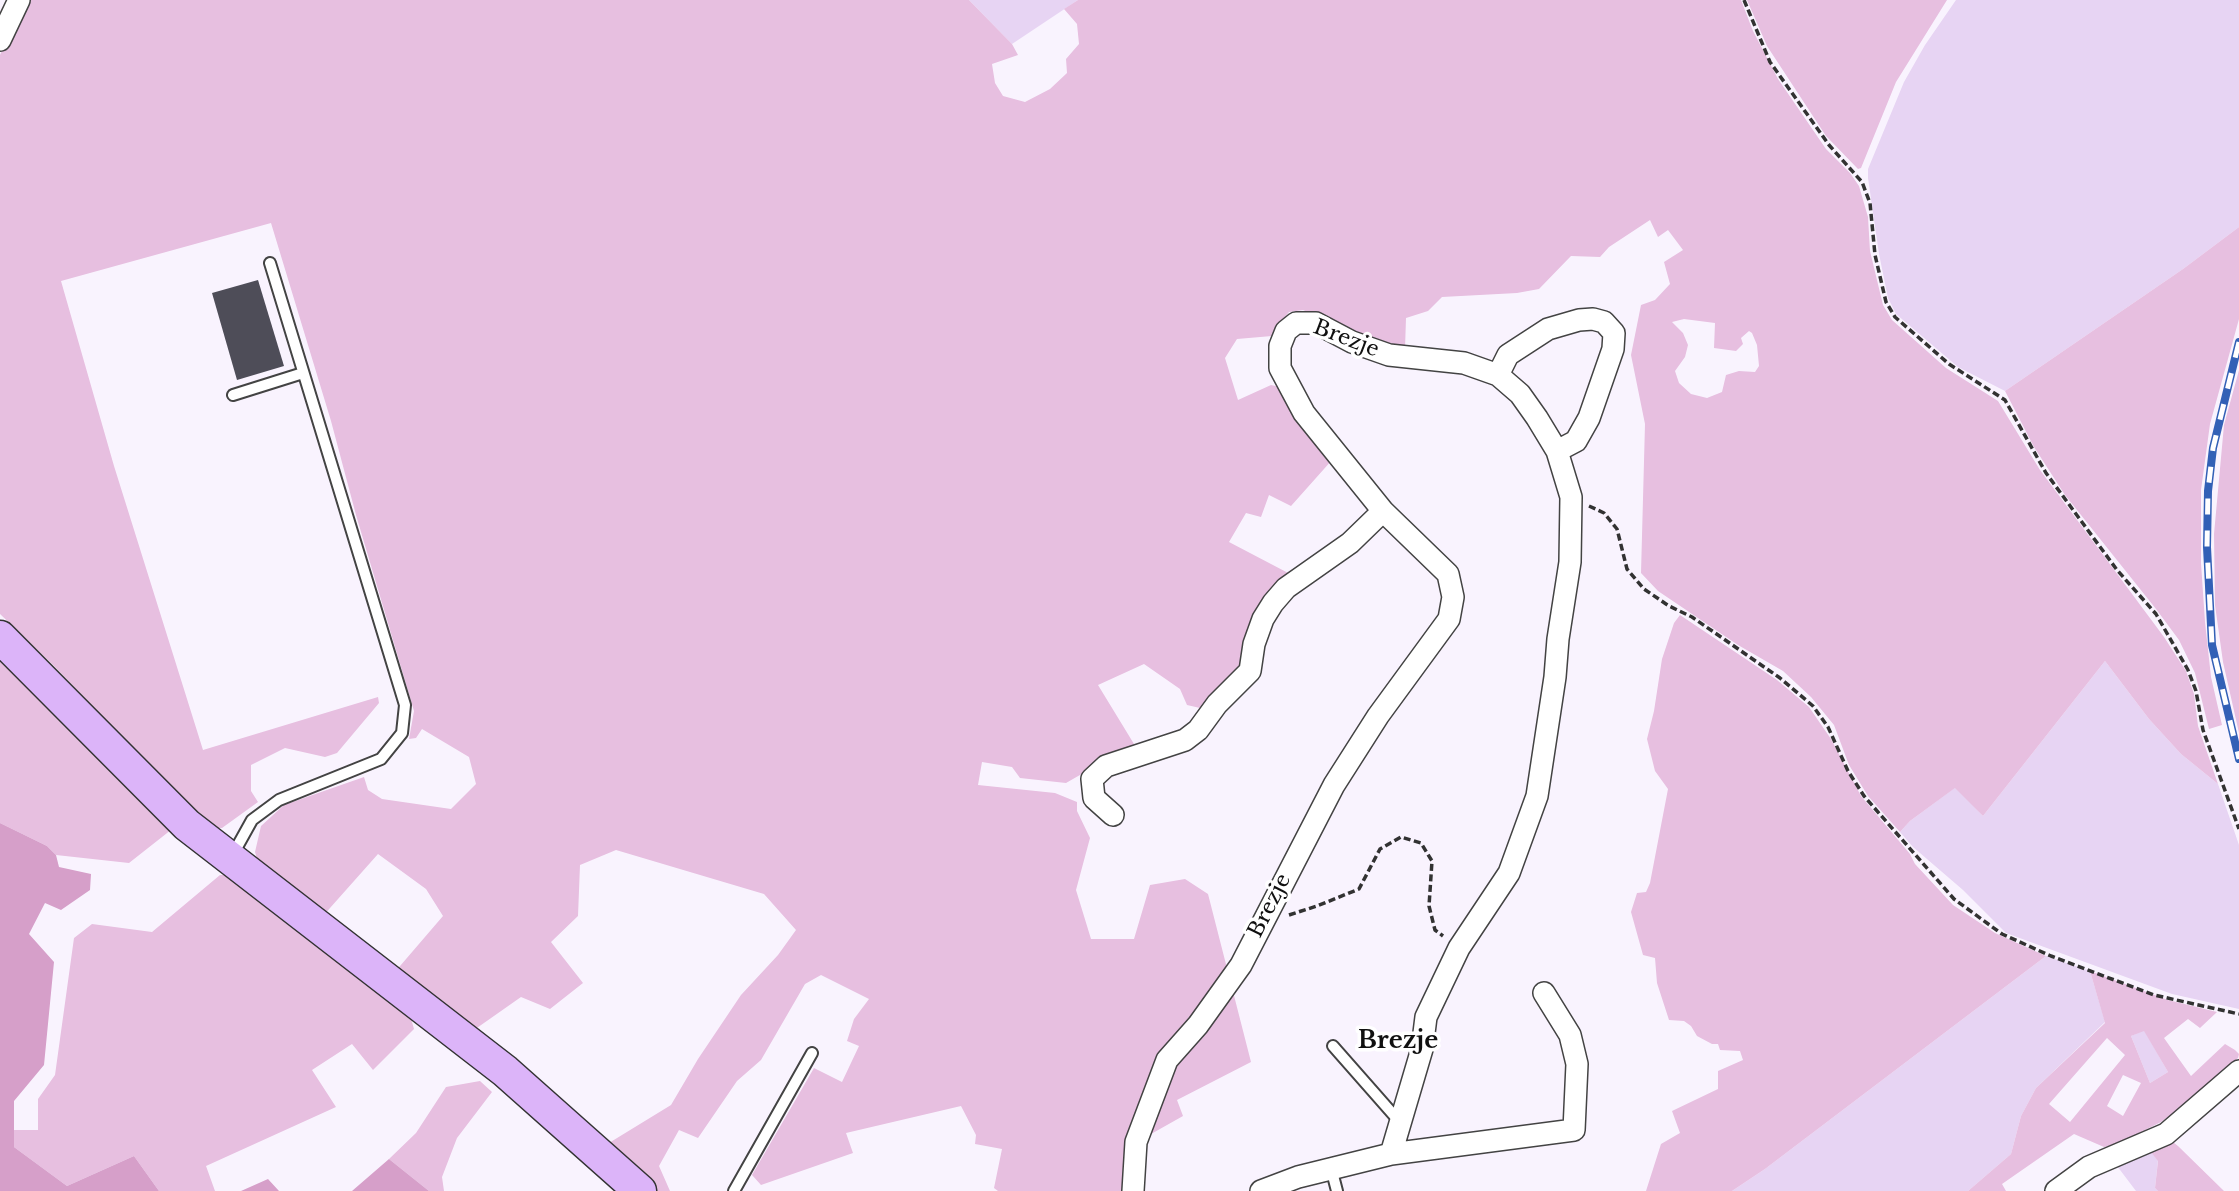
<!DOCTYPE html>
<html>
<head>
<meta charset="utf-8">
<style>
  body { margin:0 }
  canvas { display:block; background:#f9f3fe }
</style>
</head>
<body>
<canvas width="2239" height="1191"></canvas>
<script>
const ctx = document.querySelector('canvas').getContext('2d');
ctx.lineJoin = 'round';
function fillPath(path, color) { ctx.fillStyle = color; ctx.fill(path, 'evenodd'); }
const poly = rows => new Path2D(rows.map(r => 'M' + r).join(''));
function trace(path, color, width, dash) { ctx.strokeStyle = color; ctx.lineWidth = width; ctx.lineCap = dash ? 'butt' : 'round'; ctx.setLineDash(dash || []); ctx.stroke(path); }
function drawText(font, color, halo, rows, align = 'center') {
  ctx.font = font + ' "Libre Baskerville",serif'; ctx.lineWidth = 7; ctx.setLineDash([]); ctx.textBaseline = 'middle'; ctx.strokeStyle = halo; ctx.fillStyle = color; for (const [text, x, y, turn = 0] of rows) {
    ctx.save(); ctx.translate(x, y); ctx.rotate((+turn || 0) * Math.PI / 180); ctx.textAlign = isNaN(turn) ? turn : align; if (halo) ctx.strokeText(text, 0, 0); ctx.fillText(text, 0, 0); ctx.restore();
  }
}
fillPath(poly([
  [969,0,1078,0,1012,44],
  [1956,0,2239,0,2239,227,2183,269,2005,391,1958,367,1896,314,1888,298,1879,254,1868,178,1868,169,1904,82,1925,45],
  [2105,661,2149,719,2181,754,2218,784,2239,845,2239,1009,2172,994,2006,933,1963,890,1913,847,1900,832,1910,821,1956,787,1983,816],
  [2046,956,2090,971,2105,1022,2036,1088,2021,1116,2011,1154,1968,1191,1732,1191,1765,1169],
  [2144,1030,2168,1072,2150,1083,2131,1036],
  [2143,1142,2158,1160,2155,1188,2158,1191,2136,1191,2114,1162]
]), '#e7d4f3');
fillPath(poly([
  [24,0,969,0,1012,44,1018,55,992,64,995,83,1003,96,1025,102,1050,89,1067,73,1066,59,1079,44,1077,24,1064,9,1078,0,1741,0,1753,31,1778,79,1826,149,1850,173,1859,186,1868,217,1870,251,1883,305,1892,320,1946,368,1998,401,2040,470,2164,637,2186,671,2194,694,2198,726,2218,784,2181,754,2149,719,2105,661,1983,816,1955,788,1910,821,1900,832,1868,796,1849,765,1834,725,1811,697,1783,671,1738,645,1658,591,1641,573,1645,424,1631,355,1641,305,1655,300,1670,284,1664,262,1683,250,1668,230,1658,237,1650,220,1609,247,1600,257,1571,256,1539,289,1517,293,1442,297,1428,311,1406,318,1405,349,1384,345,1303,310,1289,312,1274,330,1272,336,1237,339,1225,358,1238,400,1271,385,1284,388,1332,460,1291,506,1269,495,1261,517,1246,513,1229,542,1292,575,1244,663,1222,690,1200,708,1187,705,1180,689,1144,664,1098,685,1134,744,1066,783,1020,778,1012,767,982,762,978,785,1055,793,1077,802,1077,811,1090,838,1076,890,1091,939,1134,939,1150,885,1185,879,1208,894,1251,1062,1177,1100,1183,1116,1128,1147,1136,1191,998,1191,994,1188,1002,1149,975,1144,976,1135,961,1106,846,1133,853,1153,761,1185,752,1175,814,1068,842,1082,859,1046,847,1041,854,1019,869,999,821,975,805,984,761,1060,737,1081,698,1138,679,1130,659,1166,670,1191,655,1191,604,1146,671,1105,698,1059,741,995,778,955,796,930,764,894,616,850,580,865,578,916,551,942,583,983,550,1009,521,997,474,1030,394,973,443,916,426,889,378,854,322,917,262,875,255,852,261,826,284,805,364,777,368,790,382,799,451,809,476,784,469,757,422,729,416,738,409,739,414,711,356,515,331,421,271,223,61,281,114,466,203,750,378,697,379,703,337,753,325,757,285,748,251,765,251,791,258,802,222,828,210,828,53,665,0,614,0,55],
  [1684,319,1715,323,1714,348,1736,351,1743,344,1741,338,1749,331,1752,333,1757,345,1759,366,1755,372,1739,371,1726,375,1722,392,1707,398,1691,394,1679,383,1675,371,1685,357,1688,345,1683,333,1672,322],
  [1747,0,1947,0,1896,82,1861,168,1858,169,1826,136,1767,46],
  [2239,227,2239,319,2210,424,2201,490,2201,563,2205,622,2211,677,2222,725,2209,729,2195,673,2179,640,2156,609,2065,495,2034,447,2005,391,2183,269],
  [2239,370,2239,733,2223,662,2215,605,2214,534,2224,425],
  [1680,615,1777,680,1809,707,1831,739,1861,796,1910,854,1915,864,1953,905,1995,933,2046,956,1765,1169,1732,1191,1646,1191,1661,1144,1680,1133,1672,1111,1718,1089,1718,1071,1743,1060,1740,1051,1720,1050,1718,1044,1712,1044,1697,1036,1691,1026,1684,1021,1669,1020,1657,983,1655,958,1643,955,1631,912,1637,893,1646,892,1650,883,1668,789,1655,771,1647,739,1654,711,1662,659,1674,623],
  [0,645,176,826,129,863,56,855,47,846,0,823],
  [220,875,235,875,410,1015,414,1029,373,1070,352,1044,312,1070,336,1107,206,1166,215,1191,159,1191,134,1156,67,1186,14,1147,14,1130,38,1130,38,1099,55,1075,74,938,92,924,152,932],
  [2090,971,2168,1000,2217,1012,2200,1028,2188,1019,2164,1038,2191,1076,2225,1044,2235,1050,2239,1054,2238,1058,2202,1092,2161,1122,2115,1145,2104,1147,2074,1134,2002,1184,2006,1191,1968,1191,2011,1154,2021,1116,2036,1088,2105,1023],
  [2144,1031,2168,1072,2150,1083,2131,1036],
  [2107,1038,2125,1055,2070,1122,2049,1104],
  [2123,1075,2141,1083,2123,1116,2107,1106],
  [480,1081,492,1092,457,1138,442,1177,444,1191,429,1191,389,1159,416,1133,446,1087],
  [2169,1139,2178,1146,2224,1191,2158,1191,2155,1188,2158,1161,2143,1142]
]), '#e7bfe0');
fillPath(poly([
  [0,823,47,846,56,855,59,867,91,874,90,890,61,910,45,903,29,934,54,962,44,1065,14,1101,14,1147,67,1186,134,1156,159,1191,0,1191],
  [389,1159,429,1191,352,1191],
  [268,1179,279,1191,241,1191]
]), '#d69fc9');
fillPath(poly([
  [258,280,284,366,237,380,212,293]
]), '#4e4d58');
const lane = poly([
  [233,395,303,373],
  [232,856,252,820,279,800,381,759,402,733,405,705,270,263],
  [1333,1046,1399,1121],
  [1331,1168,1337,1191],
  [734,1191,812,1053]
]);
const street = poly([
  [0,40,19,0],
  [1498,375,1508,355,1548,329,1579,320,1593,319,1604,322,1614,333,1613,349,1589,418,1576,441,1557,451],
  [1113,815,1094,798,1092,779,1106,766,1185,740,1198,730,1217,704,1250,671,1254,644,1263,619,1273,603,1286,588,1350,543,1383,511],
  [1133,1191,1136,1142,1167,1060,1198,1025,1241,965,1334,785,1378,716,1449,619,1453,597,1448,574,1383,511,1304,413,1280,368,1280,346,1286,331,1296,323,1316,323,1352,342,1389,355,1464,363,1498,375,1520,394,1537,418,1557,451,1571,497,1570,562,1558,639,1555,677,1537,796,1509,873,1459,948,1426,1017,1422,1049,1391,1154],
  [1261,1191,1298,1177,1391,1154,1574,1130,1577,1064,1570,1035,1544,993],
  [2056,1191,2089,1167,2166,1134,2239,1071]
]);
const secondary = poly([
  [0,637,187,825,505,1071,640,1191]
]);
trace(lane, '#434343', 14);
trace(street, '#434343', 24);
trace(secondary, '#323232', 35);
trace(poly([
  [1744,0,1770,62,1829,145,1862,182,1870,203,1875,255,1886,302,1895,317,1949,364,2005,400,2046,473,2117,570,2156,614,2188,670,2196,691,2203,730,2239,829],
  [1589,506,1604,513,1617,529,1627,569,1644,589,1669,606,1692,617,1780,678,1813,706,1828,727,1848,771,1864,796,1954,899,2002,934,2051,956,2154,995,2239,1014],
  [1289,915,1317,906,1359,889,1380,849,1401,837,1421,843,1432,861,1429,906,1435,930,1443,936]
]), '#323232', 3.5, [7, 3.5]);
trace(lane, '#fff', 10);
trace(street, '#fff', 21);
trace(secondary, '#dcb4f9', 32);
const rail = poly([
  [2239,342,2213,448,2208,491,2207,547,2212,645,2239,759]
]);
trace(rail, '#3260b6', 8);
trace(rail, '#fff', 5, [16]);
drawText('21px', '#101010', '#fff', [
  ["Brezje",1346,339,21],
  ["Brezje",1270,906,-63]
]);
drawText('bold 24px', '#101010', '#fff', [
  ["Brezje",1398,1041]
]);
</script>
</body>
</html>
